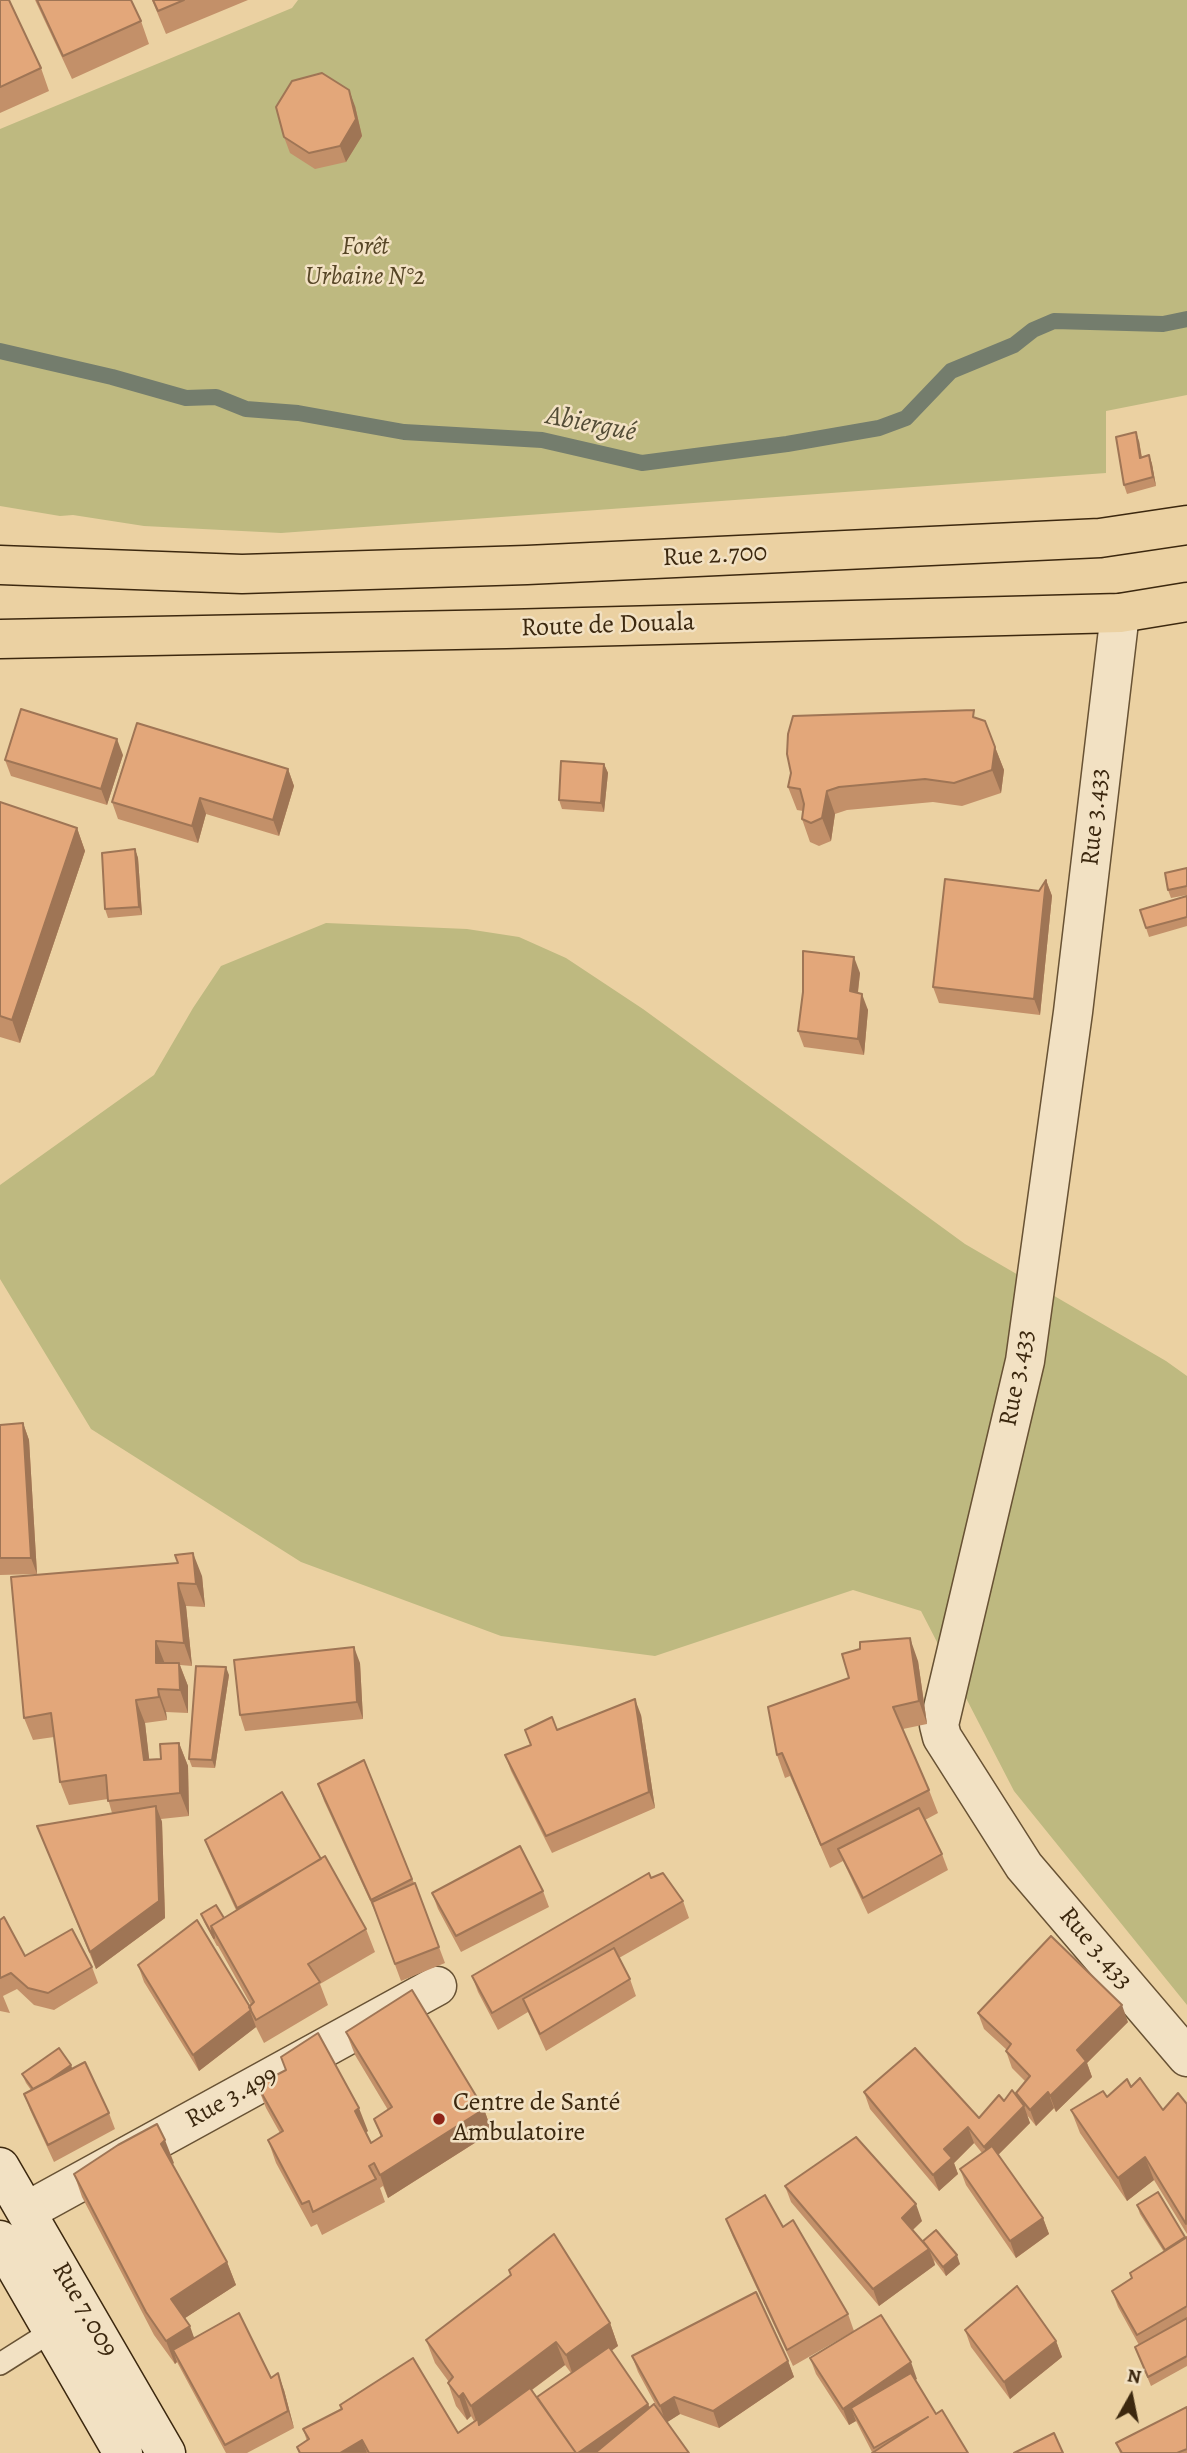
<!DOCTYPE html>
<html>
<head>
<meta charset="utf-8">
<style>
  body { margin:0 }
  #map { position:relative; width:1187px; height:2453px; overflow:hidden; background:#ebd1a2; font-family:Alegreya,serif }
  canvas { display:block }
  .north { position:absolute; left:1096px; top:2362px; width:70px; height:70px; -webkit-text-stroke:5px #f2e1c3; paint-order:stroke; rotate:9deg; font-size:19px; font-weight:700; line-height:28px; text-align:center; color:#3c280f }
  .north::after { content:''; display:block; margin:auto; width:24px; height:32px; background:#3c280f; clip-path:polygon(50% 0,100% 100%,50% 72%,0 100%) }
</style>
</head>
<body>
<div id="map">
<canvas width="1187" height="2453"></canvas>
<div class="north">N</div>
</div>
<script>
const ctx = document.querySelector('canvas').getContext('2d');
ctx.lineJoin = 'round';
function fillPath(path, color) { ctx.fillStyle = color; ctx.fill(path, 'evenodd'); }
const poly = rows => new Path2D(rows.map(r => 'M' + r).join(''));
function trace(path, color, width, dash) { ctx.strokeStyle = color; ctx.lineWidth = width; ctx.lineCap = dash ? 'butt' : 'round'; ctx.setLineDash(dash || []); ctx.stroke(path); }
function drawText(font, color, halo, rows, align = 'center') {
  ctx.font = font + ' Alegreya,serif'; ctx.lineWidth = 5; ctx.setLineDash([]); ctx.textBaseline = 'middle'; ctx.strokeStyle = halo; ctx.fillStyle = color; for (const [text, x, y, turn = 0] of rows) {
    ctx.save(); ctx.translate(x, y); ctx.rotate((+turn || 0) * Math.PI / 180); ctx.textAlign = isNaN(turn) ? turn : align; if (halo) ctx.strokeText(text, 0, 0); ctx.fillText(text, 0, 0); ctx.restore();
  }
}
fillPath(poly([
  [298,0,1187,0,1187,395,1106,411,1106,473,281,533,144,526,73,515,60,516,0,506,0,129,292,8],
  [326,923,467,929,519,937,566,958,643,1009,965,1244,1166,1361,1187,1376,1187,2005,1014,1791,921,1611,853,1590,655,1656,501,1636,301,1562,91,1429,0,1279,0,1185,154,1075,193,1008,221,966]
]), '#beb980');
trace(poly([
  [0,351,112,377,186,398,216,397,246,409,298,413,404,432,542,440,642,463,787,444,879,428,906,418,951,371,1014,345,1033,330,1054,321,1163,324,1187,319]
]), '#747d6d', 16);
const lane = poly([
  [0,2364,60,2326]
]);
const street = poly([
  [1120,613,1073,1012,1025,1361,939,1725,942,1737,1024,1866,1187,2057],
  [27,2211,437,1986]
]);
const secondary = poly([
  [0,2167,166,2453],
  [0,2240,123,2453]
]);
const primary = poly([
  [0,565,242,574,527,565,1100,538,1187,525],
  [0,639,506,629,1120,613,1187,602]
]);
trace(lane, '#685234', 24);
trace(street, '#685234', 41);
trace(secondary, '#3c280f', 41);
trace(primary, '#3c280f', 41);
trace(lane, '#f2e1c3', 21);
trace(street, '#f2e1c3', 38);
trace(secondary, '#f2e1c3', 38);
trace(primary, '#ebd1a2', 38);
fillPath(poly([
  [0,0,41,68,49,91,0,113],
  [35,0,131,0,141,21,149,44,72,79],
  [152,0,248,0,166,34],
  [355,106,362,136,346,162,315,169,290,153,284,137],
  [1139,441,1142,457,1149,455,1152,464,1156,486,1127,494,1124,485],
  [977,718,995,747,1004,770,1001,793,962,806,933,802,847,810,835,814,831,841,819,846,810,842,802,819,803,811,797,810,788,787],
  [123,755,107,805,11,776,5,760],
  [604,764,608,773,604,812,562,809,559,800],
  [288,769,294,786,279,836,206,814,198,843,118,819,112,802],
  [0,802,77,828,85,851,20,1043,0,1037],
  [135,849,138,858,142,915,108,918,105,909],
  [1187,868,1187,895,1171,898,1168,890],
  [1046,880,1052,896,1040,1015,939,1003,933,987,1039,891],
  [1187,896,1187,926,1149,937,1140,910],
  [860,973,858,993,868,1010,864,1055,804,1047,798,1031],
  [23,1423,29,1440,37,1574,0,1575,0,1425],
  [202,1576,205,1607,186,1606,192,1666,180,1665,188,1686,188,1713,166,1712,167,1720,145,1723,149,1760,161,1759,179,1743,188,1766,189,1816,161,1819,162,1822,165,1918,96,1969,37,1826,112,1813,108,1799,69,1805,60,1782,54,1737,33,1740,24,1718,11,1577],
  [918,1661,927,1724,903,1729,929,1790,938,1813,925,1820,942,1854,948,1870,868,1914,843,1861,830,1868,790,1776,785,1778,777,1755,849,1678],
  [360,1663,363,1719,245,1731,240,1715],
  [229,1675,215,1768,192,1767,189,1759],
  [641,1715,655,1808,552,1853,511,1771,505,1755,531,1745,557,1730],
  [364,1760,414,1883,415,1883,445,1963,401,1981,377,1916,324,1801,318,1784],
  [205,1840,321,1859,366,1929,375,1952,320,1984,328,2005,264,2043,256,2027,199,2071,144,1982,138,1965,250,2007,251,2005,218,1946,217,1946,204,1922,201,1914,224,1918,236,1910,211,1856],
  [651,1878,683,1901,689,1918,619,1958,630,1979,636,1996,546,2051,528,2012,498,2030,478,1992,472,1976],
  [543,1891,549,1907,461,1952,438,1909,432,1893],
  [0,1920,25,1956,92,1967,98,1983,54,2010,34,2005,17,1989,3,1996,10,2013,0,2011],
  [978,2013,1128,2022,1087,2063,1092,2077,1056,2112,1054,2108,1036,2126,1027,2115,1030,2123,998,2155,1043,2218,1049,2234,1016,2258,966,2185,960,2169,982,2153,974,2143,954,2163,958,2174,939,2191,870,2109,864,2092,979,2118,1004,2101,1018,2099,1016,2093,1026,2082,1012,2068,1006,2051,1007,2050,984,2029],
  [346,2032,484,2109,492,2132,388,2198,383,2186,380,2188,385,2202,322,2235,317,2224,311,2227,276,2163,268,2140,280,2133,266,2108,257,2085,368,2131,366,2132,371,2143,381,2137,374,2119,388,2110,355,2055],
  [71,2065,72,2069,109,2113,115,2129,54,2162,30,2110,24,2094,31,2090,26,2083,22,2074],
  [1131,2087,1163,2110,1187,2104,1187,2234,1154,2180,1127,2201,1080,2133,1071,2110,1107,2097],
  [174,2163,172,2164,227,2262,236,2285,185,2318,194,2338,271,2378,284,2390,294,2428,247,2453,226,2453,177,2362,175,2364,154,2335,82,2197,74,2174],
  [785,2186,922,2221,913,2230,923,2241,960,2264,946,2276,934,2260,935,2265,879,2306,791,2202],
  [1137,2205,1186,2238,1187,2237,1187,2366,1151,2386,1138,2355,1139,2345,1118,2307,1112,2291,1132,2278,1164,2252,1140,2214],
  [726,2219,783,2227,848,2314,854,2331,793,2366,732,2235],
  [610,2323,618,2346,611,2351,650,2407,659,2411,638,2372,632,2356,788,2361,794,2377,719,2428,680,2414,667,2422,689,2453,299,2453,297,2447,307,2441,303,2429,458,2433,474,2421,471,2416,467,2420,456,2406,448,2383,449,2382,435,2363,426,2340],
  [565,2365,571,2373,537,2397,532,2390],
  [965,2330,1056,2341,1062,2357,1010,2399,971,2347],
  [810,2358,917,2379,915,2379,936,2414,872,2452,856,2421,849,2425,816,2374],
  [1187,2407,1187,2453,1120,2453,1116,2443]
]), '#c39069');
fillPath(poly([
  [349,90,355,106,362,136,346,162,340,146],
  [1136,432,1139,441,1143,466,1140,458],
  [1149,455,1152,464,1156,486,1153,477],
  [117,739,123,755,107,805,101,789],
  [995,747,1004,770,1001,793,992,770],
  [604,764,608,773,604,812,601,803],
  [288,769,294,786,279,836,273,820],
  [827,791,835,814,831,841,822,818],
  [200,798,206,814,198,843,192,826],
  [77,828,85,851,20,1043,12,1020],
  [135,849,138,858,142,915,139,907],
  [1046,880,1052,896,1040,1015,1034,999],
  [854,957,860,973,856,1007,850,991],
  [862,994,868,1010,864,1055,858,1039],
  [23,1423,29,1440,37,1574,31,1558],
  [193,1553,202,1576,205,1607,196,1584],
  [178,1583,186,1606,192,1666,184,1643],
  [910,1638,918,1661,927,1724,919,1701],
  [156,1641,165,1664,156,1663],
  [354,1647,360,1663,363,1719,357,1702],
  [179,1663,188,1686,188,1713,180,1690],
  [226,1667,229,1675,215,1768,212,1760],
  [158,1689,166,1712,167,1720,159,1697],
  [635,1699,641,1715,655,1808,649,1792],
  [136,1700,145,1723,152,1783,144,1760],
  [179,1743,188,1766,189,1816,180,1793],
  [156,1806,162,1822,165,1918,96,1969,90,1952],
  [1122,2005,1128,2022,1087,2063,1092,2077,1056,2112,1050,2096,1077,2050],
  [250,2011,256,2027,199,2071,193,2055],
  [71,2065,74,2074,34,2091],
  [1048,2092,1054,2108,1036,2126,1030,2110],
  [1024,2106,1030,2123,990,2163,984,2147],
  [359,2108,368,2131,364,2134,355,2111],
  [484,2109,492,2132,388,2198,380,2175],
  [968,2127,974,2143,954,2163,958,2174,939,2191,933,2175,944,2149],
  [165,2140,174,2163,169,2167,161,2144],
  [1145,2157,1154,2180,1127,2201,1118,2178],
  [916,2204,922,2221,908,2234,902,2218],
  [1043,2218,1049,2234,1016,2258,1010,2241],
  [929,2249,935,2265,879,2306,873,2289],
  [957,2255,960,2264,946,2276,943,2267],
  [227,2262,236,2285,179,2322,171,2299],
  [610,2323,618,2346,574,2378,566,2355],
  [190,2326,198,2349,173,2350,177,2362,175,2364,166,2341],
  [1056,2341,1062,2357,1010,2399,1004,2382],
  [556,2342,565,2365,479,2429,471,2406],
  [788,2361,794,2377,719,2428,713,2411],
  [911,2362,917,2379,858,2419,851,2408,856,2421,849,2425,843,2409],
  [278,2373,284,2390,294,2428,288,2411],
  [463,2393,471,2416,467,2420,459,2397],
  [674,2397,680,2414,666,2423,660,2406],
  [648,2404,654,2420,608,2453,578,2453],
  [362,2440,367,2453,340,2453]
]), '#9f7555');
const building = poly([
  [0,0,9,0,41,68,0,87,0,0],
  [37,0,131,0,141,21,63,56,37,0],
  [153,0,184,0,158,11,153,0],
  [322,73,349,90,356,119,340,146,309,153,284,137,276,107,292,81,322,73],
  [1136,432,1140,458,1149,455,1153,477,1124,485,1116,437,1136,432],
  [21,709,117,739,101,789,5,760,21,709],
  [974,710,973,717,985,721,995,747,992,770,954,783,925,779,839,787,827,791,822,818,811,823,802,819,804,804,800,789,788,787,791,773,787,754,788,734,793,716,974,710],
  [137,723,288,769,273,820,200,798,192,826,112,802,137,723],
  [561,761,604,764,601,803,559,800,561,761],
  [0,802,77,828,12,1020,0,1016,0,802],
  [135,849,139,907,105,909,102,853,135,849],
  [1187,868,1187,886,1168,890,1165,873,1187,868],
  [945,879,1039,891,1046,880,1034,999,933,987,945,879],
  [1187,896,1187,917,1146,928,1140,910,1187,896],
  [803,951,854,957,850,991,862,994,858,1039,798,1031,803,992,803,951],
  [23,1423,31,1558,0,1558,0,1425,23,1423],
  [193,1553,196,1584,178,1583,184,1643,156,1641,156,1663,179,1663,180,1690,158,1689,159,1697,136,1700,144,1760,161,1759,160,1744,179,1743,180,1793,108,1801,106,1775,60,1782,51,1713,24,1718,11,1577,178,1563,175,1555,193,1553],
  [910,1638,919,1701,893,1707,929,1790,821,1845,782,1753,777,1755,768,1707,849,1678,842,1654,860,1649,860,1642,910,1638],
  [354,1647,357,1702,240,1715,234,1660,354,1647],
  [196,1666,226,1667,212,1760,189,1759,196,1666],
  [635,1699,649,1792,546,1836,505,1755,531,1745,525,1730,552,1717,557,1730,635,1699],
  [364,1760,412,1879,371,1900,318,1784,364,1760],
  [282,1792,321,1859,237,1908,205,1840,282,1792],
  [156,1806,159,1901,90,1952,37,1826,156,1806],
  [919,1808,942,1854,863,1898,838,1849,919,1808],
  [520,1846,543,1891,456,1936,432,1893,520,1846],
  [325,1856,366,1929,308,1964,320,1982,256,2020,249,2007,254,2002,211,1926,325,1856],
  [649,1873,651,1878,663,1873,683,1901,492,2013,472,1976,649,1873],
  [415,1883,439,1947,395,1964,372,1902,415,1883],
  [216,1905,224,1918,211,1926,214,1937,214,1938,201,1914,216,1905],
  [4,1917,25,1956,72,1929,92,1967,48,1993,28,1988,11,1973,0,1978,0,1920,4,1917],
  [197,1920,250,2007,251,2010,193,2055,138,1965,197,1920],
  [1051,1936,1122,2005,1077,2050,1086,2061,1050,2096,1048,2092,1030,2110,1016,2093,1030,2076,1006,2051,1011,2044,978,2013,1051,1936],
  [614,1948,630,1979,540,2034,523,1999,614,1948],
  [412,1990,484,2109,380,2175,374,2163,369,2166,376,2179,313,2212,309,2201,302,2204,268,2140,283,2131,257,2085,286,2070,281,2057,318,2033,359,2108,355,2111,371,2143,382,2136,374,2119,392,2107,346,2032,412,1990],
  [59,2048,71,2065,48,2081,33,2089,22,2074,59,2048],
  [915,2048,979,2118,999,2095,1004,2101,1012,2090,1024,2106,984,2147,968,2127,944,2149,952,2158,933,2175,864,2092,915,2048],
  [85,2062,109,2113,48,2145,24,2094,85,2062],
  [1140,2078,1163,2110,1178,2093,1187,2104,1186,2224,1145,2157,1118,2178,1071,2110,1103,2091,1107,2097,1127,2079,1131,2087,1140,2078],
  [157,2124,165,2140,161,2144,227,2262,171,2299,190,2326,166,2341,146,2312,74,2174,118,2145,157,2124],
  [856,2137,916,2204,902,2218,929,2249,873,2289,785,2186,856,2137],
  [992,2146,1043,2218,1010,2241,960,2169,992,2146],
  [1158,2192,1185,2237,1165,2250,1137,2205,1158,2192],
  [765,2195,783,2227,793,2220,848,2314,787,2350,726,2219,765,2195],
  [936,2230,957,2255,943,2267,923,2241,936,2230],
  [554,2234,610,2323,566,2355,556,2342,471,2406,463,2393,459,2397,448,2383,453,2377,426,2340,511,2275,509,2270,554,2234],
  [1187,2237,1187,2306,1137,2335,1112,2291,1132,2278,1130,2273,1187,2237],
  [1017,2286,1056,2341,1004,2382,965,2330,1017,2286],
  [756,2292,788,2361,713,2411,674,2397,660,2406,632,2356,756,2292],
  [239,2313,271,2378,278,2373,288,2411,225,2445,173,2350,239,2313],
  [881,2315,911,2362,843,2409,810,2358,881,2315],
  [1187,2318,1187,2356,1148,2377,1135,2347,1187,2318],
  [609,2347,648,2404,578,2453,576,2453,537,2397,609,2347],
  [413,2358,458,2433,478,2419,479,2425,530,2388,576,2453,369,2453,362,2440,340,2453,300,2453,297,2447,309,2439,303,2429,342,2409,340,2405,413,2358],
  [911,2373,936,2414,942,2410,968,2453,872,2453,928,2417,874,2448,851,2408,911,2373],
  [654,2404,689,2453,595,2453,654,2404],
  [1187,2407,1187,2449,1177,2453,1122,2453,1116,2443,1187,2407],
  [1054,2433,1063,2453,1014,2453,1054,2433]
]);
fillPath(building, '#e3a77a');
trace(building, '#9f7555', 2);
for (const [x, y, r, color] of [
  [439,2119,7,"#8f2418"]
]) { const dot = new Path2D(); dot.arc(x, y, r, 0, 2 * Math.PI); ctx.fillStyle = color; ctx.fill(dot); trace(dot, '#f2e1c3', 2.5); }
drawText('italic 26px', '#564526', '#f2e1c3', [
  ["Forêt",365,248],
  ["Urbaine N°2",365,278]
]);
drawText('26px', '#3c280f', '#f2e1c3', [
  ["Rue 2.700",715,556,-3],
  ["Route de Douala",608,626,-2],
  ["Rue 3.433",1096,817,-84],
  ["Rue 3.433",1018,1378,-79],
  ["Rue 3.433",1095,1949,50],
  ["Rue 3.499",232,2098,-29],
  ["Rue 7.009",84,2310,60]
]);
drawText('26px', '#3c280f', '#f2e1c3', [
  ["Centre de Santé",453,2104],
  ["Ambulatoire",453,2134]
], 'left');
drawText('italic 28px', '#534c36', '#f2e1c3', [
  ["Abiergué",591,425,11]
]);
</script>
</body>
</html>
